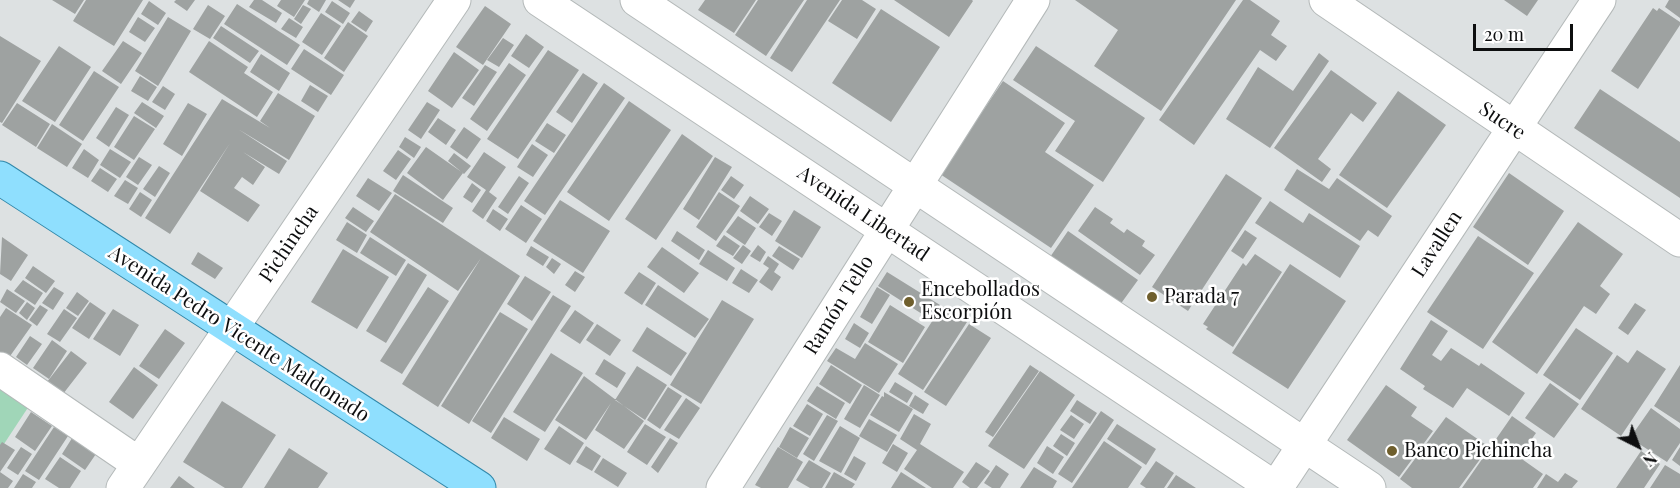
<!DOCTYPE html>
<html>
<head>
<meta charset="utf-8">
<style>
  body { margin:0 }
  #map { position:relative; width:1680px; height:488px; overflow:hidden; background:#dde1e2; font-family:"Playfair Display",serif }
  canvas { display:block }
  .north { position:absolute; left:1608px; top:416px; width:60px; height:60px; -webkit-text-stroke:4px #fff; paint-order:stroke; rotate:138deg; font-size:16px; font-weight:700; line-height:24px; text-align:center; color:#0d0e0f }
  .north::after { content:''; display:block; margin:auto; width:21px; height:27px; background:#0d0e0f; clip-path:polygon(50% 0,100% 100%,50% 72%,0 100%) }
  .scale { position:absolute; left:1473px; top:24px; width:100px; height:27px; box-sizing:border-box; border:3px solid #0d0e0f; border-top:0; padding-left:8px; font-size:18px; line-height:21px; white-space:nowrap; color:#0d0e0f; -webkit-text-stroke:4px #fff; paint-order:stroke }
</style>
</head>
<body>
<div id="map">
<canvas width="1680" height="488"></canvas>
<div class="north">N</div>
<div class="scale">20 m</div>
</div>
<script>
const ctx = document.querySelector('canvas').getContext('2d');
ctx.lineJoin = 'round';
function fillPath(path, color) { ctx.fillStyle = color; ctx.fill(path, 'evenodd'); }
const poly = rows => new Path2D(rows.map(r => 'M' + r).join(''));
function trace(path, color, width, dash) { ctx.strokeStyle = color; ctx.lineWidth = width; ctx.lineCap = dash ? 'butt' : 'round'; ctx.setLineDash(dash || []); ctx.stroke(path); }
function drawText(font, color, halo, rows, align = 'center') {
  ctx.font = font + ' "Playfair Display",serif'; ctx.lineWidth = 5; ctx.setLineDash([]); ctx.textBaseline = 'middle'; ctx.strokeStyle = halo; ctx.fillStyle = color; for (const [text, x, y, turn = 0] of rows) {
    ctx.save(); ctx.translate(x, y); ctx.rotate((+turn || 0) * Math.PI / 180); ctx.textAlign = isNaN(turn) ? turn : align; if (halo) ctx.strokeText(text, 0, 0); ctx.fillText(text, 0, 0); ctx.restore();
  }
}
fillPath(poly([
  [0,382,31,403,0,450]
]), '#a0d6b8');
fillPath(poly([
  [52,0,84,0,75,14],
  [86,0,143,0,114,46,73,21],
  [176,0,195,0,187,11,174,2],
  [254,0,262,0,282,13,276,23,249,7],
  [281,0,305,0,294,17,277,6],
  [309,0,326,0,319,12,307,4],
  [338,0,355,0,350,8],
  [705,0,756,0,734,33,698,10],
  [758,0,804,0,766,56,735,35],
  [807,0,840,0,792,72,770,58],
  [842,0,862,0,876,9,857,39,828,21],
  [894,0,972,0,973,1,949,37],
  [1075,0,1236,0,1161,111,1094,66,1118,30],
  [1243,0,1250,0,1280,21,1271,35,1287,46,1276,61,1260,50,1194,145,1159,120],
  [1504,0,1538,0,1527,16],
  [1669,0,1680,0,1680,18,1665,7],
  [149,1,166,13,158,25,141,14],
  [332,1,350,13,343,24,325,12],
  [237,4,300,45,287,65,224,24],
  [208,5,225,16,210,39,193,29],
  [303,5,311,9,301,24,294,19],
  [485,6,511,24,483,65,456,47],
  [1653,8,1657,11,1659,8,1680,22,1680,25,1638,89,1611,71],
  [881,9,940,47,891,122,832,83],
  [359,11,373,21,366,32,351,22],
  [321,13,341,26,322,55,302,42],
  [138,17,155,28,145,42,129,32],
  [168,17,191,31,158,86,135,71],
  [289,18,303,27,296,38,281,29],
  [348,22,368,36,344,72,324,58],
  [221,26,259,51,250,63,213,38],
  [526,34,544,47,529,68,511,56],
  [0,36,41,61,2,123,0,122],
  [503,38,514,45,499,67,487,60],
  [123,41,142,53,121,84,102,71],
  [209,41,248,67,244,73,273,92,257,117,189,72],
  [59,46,91,67,55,122,22,101],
  [1036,46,1145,118,1103,182,1055,151,1075,121,1013,80],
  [304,49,344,75,331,95,291,69],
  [548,50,579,70,518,159,487,139],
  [454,52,479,70,452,108,428,91],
  [1319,53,1329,61,1270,148,1226,119,1258,67,1293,91],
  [261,54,290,73,279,91,250,72],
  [509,63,526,75,487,131,470,119],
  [485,65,497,72,474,106,462,98],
  [1331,70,1377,103,1363,122,1351,113,1318,159,1331,169,1322,182,1274,148],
  [94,71,119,87,83,141,59,125],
  [583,73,598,83,572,123,556,112],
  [140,76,157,87,148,101,131,91],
  [1003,81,1065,123,1045,152,1094,185,1051,248,940,174],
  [604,83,625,98,545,215,524,201],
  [310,85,328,96,318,112,301,101],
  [163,86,175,94,165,110,152,102],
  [1600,89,1680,142,1680,198,1574,128],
  [1398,91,1446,125,1387,208,1339,175],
  [278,93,315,116,289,160,238,129,287,161,279,174,243,152,265,167,253,185,242,177,234,188,260,205,248,222,200,191,230,143,170,234,145,218,222,99,270,128,260,121],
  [629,101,671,130,609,221,567,192],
  [142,102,164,116,156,128,134,113],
  [427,102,440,110,421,139,408,130],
  [17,103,50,124,36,147,2,125],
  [188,103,207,114,182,156,163,144],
  [116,107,129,115,109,147,96,138],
  [134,116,155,129,134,160,114,147],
  [438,118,456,130,446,145,428,132],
  [547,123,566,135,554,153,535,141],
  [52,124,82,144,67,167,37,148],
  [464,127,481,139,467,159,450,147],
  [682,134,713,156,656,240,625,219],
  [405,137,421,147,414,158,399,147],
  [532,144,548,155,533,177,517,167],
  [426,147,463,173,443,200,407,173],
  [84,149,99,160,88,178,72,168],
  [110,149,131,162,120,178,100,165],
  [398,150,411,159,396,180,383,171],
  [484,152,506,167,489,192,497,198,483,219,472,211,486,190,467,177],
  [454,153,471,166,464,174,448,161],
  [139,157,152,165,138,185,126,177],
  [715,157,732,167,699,220,683,209],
  [159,166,170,173,155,197,143,189],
  [100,168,117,179,108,192,91,181],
  [1297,169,1329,189,1337,178,1392,216,1378,237,1368,230,1360,241,1284,190],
  [1509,173,1564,211,1528,265,1473,227],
  [1226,174,1262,198,1188,311,1152,287],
  [403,175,453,208,443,223,393,191],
  [519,176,529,183,508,214,498,207],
  [731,176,744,185,734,199,721,190],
  [368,178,392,193,379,211,356,196],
  [125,180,138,188,128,204,114,196],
  [472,183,481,190,472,203,463,197],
  [140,192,152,200,141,217,129,209],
  [719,192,740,206,716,241,696,227],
  [395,194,520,276,438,407,402,384,481,258,458,291,370,232],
  [750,196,769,209,758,224,740,211],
  [560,200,610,231,583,273,533,241],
  [1270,201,1303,223,1309,213,1360,246,1340,278,1255,223],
  [521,205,542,219,526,243,505,229],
  [353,207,374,221,366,232,345,218],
  [1095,207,1113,219,1110,223,1124,233,1127,229,1145,241,1142,246,1155,255,1140,275,1078,231],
  [493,209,508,219,500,231,486,221],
  [794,210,821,227,802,258,775,241],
  [769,213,782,221,772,236,759,227],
  [738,216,756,228,745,245,726,232],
  [347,222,367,235,357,253,336,240],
  [1578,222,1623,254,1600,286,1610,294,1596,314,1584,306,1537,374,1492,342],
  [1245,230,1257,238,1243,259,1231,251],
  [677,231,705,250,699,260,671,241],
  [1068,231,1138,280,1117,309,1048,260],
  [724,235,740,246,733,256,716,246],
  [1478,236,1534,273,1483,349,1427,312],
  [2,237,28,255,11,281,0,274],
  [370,237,406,260,396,276,360,253],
  [743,245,751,251,742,264,733,258],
  [758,245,766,252,760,262,750,256],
  [531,246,549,257,543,266,526,255],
  [779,246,800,259,793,270,772,256],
  [662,247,699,273,684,293,647,267],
  [343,249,389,277,357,329,311,302],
  [708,250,735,268,727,281,699,264],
  [198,252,223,268,215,279,191,264],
  [1255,254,1282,272,1233,347,1206,329,1208,327,1203,324,1243,263,1246,266],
  [768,256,779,264,774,272,781,277,772,291,759,282,769,268,763,264],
  [552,258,561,264,554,274,546,267],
  [408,263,427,275,386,343,366,331],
  [1290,264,1346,301,1288,389,1232,353],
  [33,266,55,281,46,293,25,278],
  [741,269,758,280,749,293,732,283],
  [575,271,585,277,575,292,565,285],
  [639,272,656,283,642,305,624,293],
  [887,272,940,305,930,319,878,286],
  [525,276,551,292,532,321,507,304],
  [23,280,43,293,35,305,14,291],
  [658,285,709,319,695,338,645,305],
  [54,287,64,293,53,310,42,303],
  [428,287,449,301,402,374,380,361],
  [877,287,890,295,872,324,860,317],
  [7,289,25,301,16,313,0,302],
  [77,292,89,301,78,316,66,308],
  [553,295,571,306,491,433,472,421],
  [722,300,754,319,701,404,670,385],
  [27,302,35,308,27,320,19,313],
  [90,302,106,313,89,339,72,328],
  [1635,303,1646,310,1628,335,1618,328],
  [40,305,48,310,37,326,29,320],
  [890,305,925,327,903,363,868,342],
  [942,306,967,322,923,390,898,374],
  [6,308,32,325,8,359,0,353,0,317],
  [64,309,77,318,60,342,47,334],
  [113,309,139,325,120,356,93,339],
  [575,310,594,323,580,344,560,331],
  [500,312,528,329,469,424,441,406],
  [1431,320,1448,331,1432,355,1441,361,1451,348,1479,366,1481,363,1525,393,1509,416,1467,388,1453,408,1423,389,1425,386,1400,369],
  [854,323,869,333,860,348,845,339],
  [597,324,621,340,610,356,586,340],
  [969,324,991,338,946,406,924,392],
  [647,327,687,353,671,376,632,351],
  [1576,328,1613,353,1580,400,1543,375],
  [165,329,185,343,159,379,139,366],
  [30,336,42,344,27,365,16,357],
  [52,340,67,351,49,379,33,368],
  [865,343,898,364,879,393,827,361,836,348,855,359],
  [1637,350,1666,369,1621,436,1581,409,1617,355,1628,363],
  [71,351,87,363,63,394,47,382],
  [551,353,583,373,545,432,513,412],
  [604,359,626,373,617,388,595,374],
  [831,365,862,385,850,404,819,384],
  [1030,365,1039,371,993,437,985,432],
  [1680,365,1680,423,1654,406],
  [637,366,667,385,645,420,615,400],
  [134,367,158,385,133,419,109,402],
  [1040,371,1075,395,1024,469,988,446],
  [584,376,644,421,624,449,595,430,611,403,586,440,555,420],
  [895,382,913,393,907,403,889,392],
  [1550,383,1579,404,1554,438,1525,418],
  [864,385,880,395,860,428,844,419],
  [1386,385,1417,407,1411,416,1433,431,1399,477,1347,440],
  [817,386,845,403,836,419,807,401],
  [668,387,682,396,660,429,647,420],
  [884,392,913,409,899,432,870,415,882,396,884,397],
  [915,395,929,404,923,414,909,406],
  [686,398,700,408,679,439,664,430],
  [1077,400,1097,413,1090,424,1070,411],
  [222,401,276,435,242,488,225,488,183,462],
  [807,404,823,414,810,436,793,426],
  [1651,408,1680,429,1680,443,1667,462,1630,438],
  [1101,411,1114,420,1072,483,1058,474],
  [31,412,52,426,35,451,15,437],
  [914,414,931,424,920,444,964,472,953,488,932,488,904,469,917,450,900,439],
  [827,415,838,421,814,461,803,454],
  [1071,415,1084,424,1074,439,1060,430],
  [1512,416,1536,433,1519,457,1543,474,1533,488,1462,488],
  [504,417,540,439,527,461,491,438],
  [1446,417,1489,447,1459,488,1412,488,1400,479],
  [869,419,897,435,887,452,859,436],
  [645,424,666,437,647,465,627,452],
  [1117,424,1156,449,1146,465,1107,439],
  [559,426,584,443,570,465,544,449],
  [840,426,860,438,841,473,819,461],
  [54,427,68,436,39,480,25,471],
  [790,427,809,438,797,458,779,447],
  [1061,434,1075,443,1067,456,1053,446],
  [74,435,98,451,85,470,62,454],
  [670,438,678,443,658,473,651,467],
  [1104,441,1142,467,1128,488,1072,488],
  [2,442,15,450,0,472,13,481,8,488,0,488,0,445],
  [893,444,908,453,897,472,882,463],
  [586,446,601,456,592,471,576,462],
  [1047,446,1064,457,1053,474,1037,463],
  [21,447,32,454,18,475,7,468],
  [778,447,803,462,788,488,761,488,755,485],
  [1680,447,1680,466,1672,460],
  [289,448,328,473,318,488,264,488],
  [1641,451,1660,464,1644,488,1616,488],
  [854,456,866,463,856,481,844,474],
  [60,457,81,471,70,488,59,488,45,479],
  [603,458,627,473,618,487,594,472],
  [809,460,831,473,822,488,810,488,796,480],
  [1156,461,1174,473,1164,488,1146,488,1140,484],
  [976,462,990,471,977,488,970,488,962,482],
  [996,465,1009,474,1000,488,992,488,984,483],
  [1665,465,1680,474,1680,488,1650,488],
  [1034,467,1057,481,1053,488,1020,488],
  [834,472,855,484,852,488,825,488],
  [901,472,926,488,891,488],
  [1565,473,1578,481,1572,488,1537,488,1546,474,1558,482],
  [23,474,36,482,32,488,14,488],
  [1176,475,1196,488,1167,488],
  [179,476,195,488,170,488]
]), '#9ea2a1');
const minor = poly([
  [540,0,1275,488],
  [637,0,1369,488],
  [1326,0,1680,240],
  [0,369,139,464],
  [123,488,454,0],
  [723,488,1033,0],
  [1276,488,1599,0]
]);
const major = poly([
  [0,178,479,488]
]);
trace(minor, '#b4b9b9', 35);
trace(major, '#3188aa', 35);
trace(minor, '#fff', 33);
trace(major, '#8fdffe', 33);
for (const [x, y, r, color] of [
  [1152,297,6,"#6f5f2d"],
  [909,302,6,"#6f5f2d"],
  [1392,451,6,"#6f5f2d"]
]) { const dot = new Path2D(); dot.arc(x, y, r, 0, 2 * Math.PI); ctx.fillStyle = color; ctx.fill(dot); trace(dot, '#fff', 2); }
drawText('20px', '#0d0e0f', '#fff', [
  ["Sucre",1502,121,34],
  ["Avenida Libertad",863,214,34],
  ["Pichincha",289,244,-56],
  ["Lavallen",1437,244,-57],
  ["Ramón Tello",839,305,-58],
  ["Avenida Pedro Vicente Maldonado",239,334,33]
]);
drawText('20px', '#0d0e0f', '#fff', [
  ["Encebollados",921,290],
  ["Escorpión",921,313],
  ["Parada 7",1164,297],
  ["Banco Pichincha",1404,451]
], 'left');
</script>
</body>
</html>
